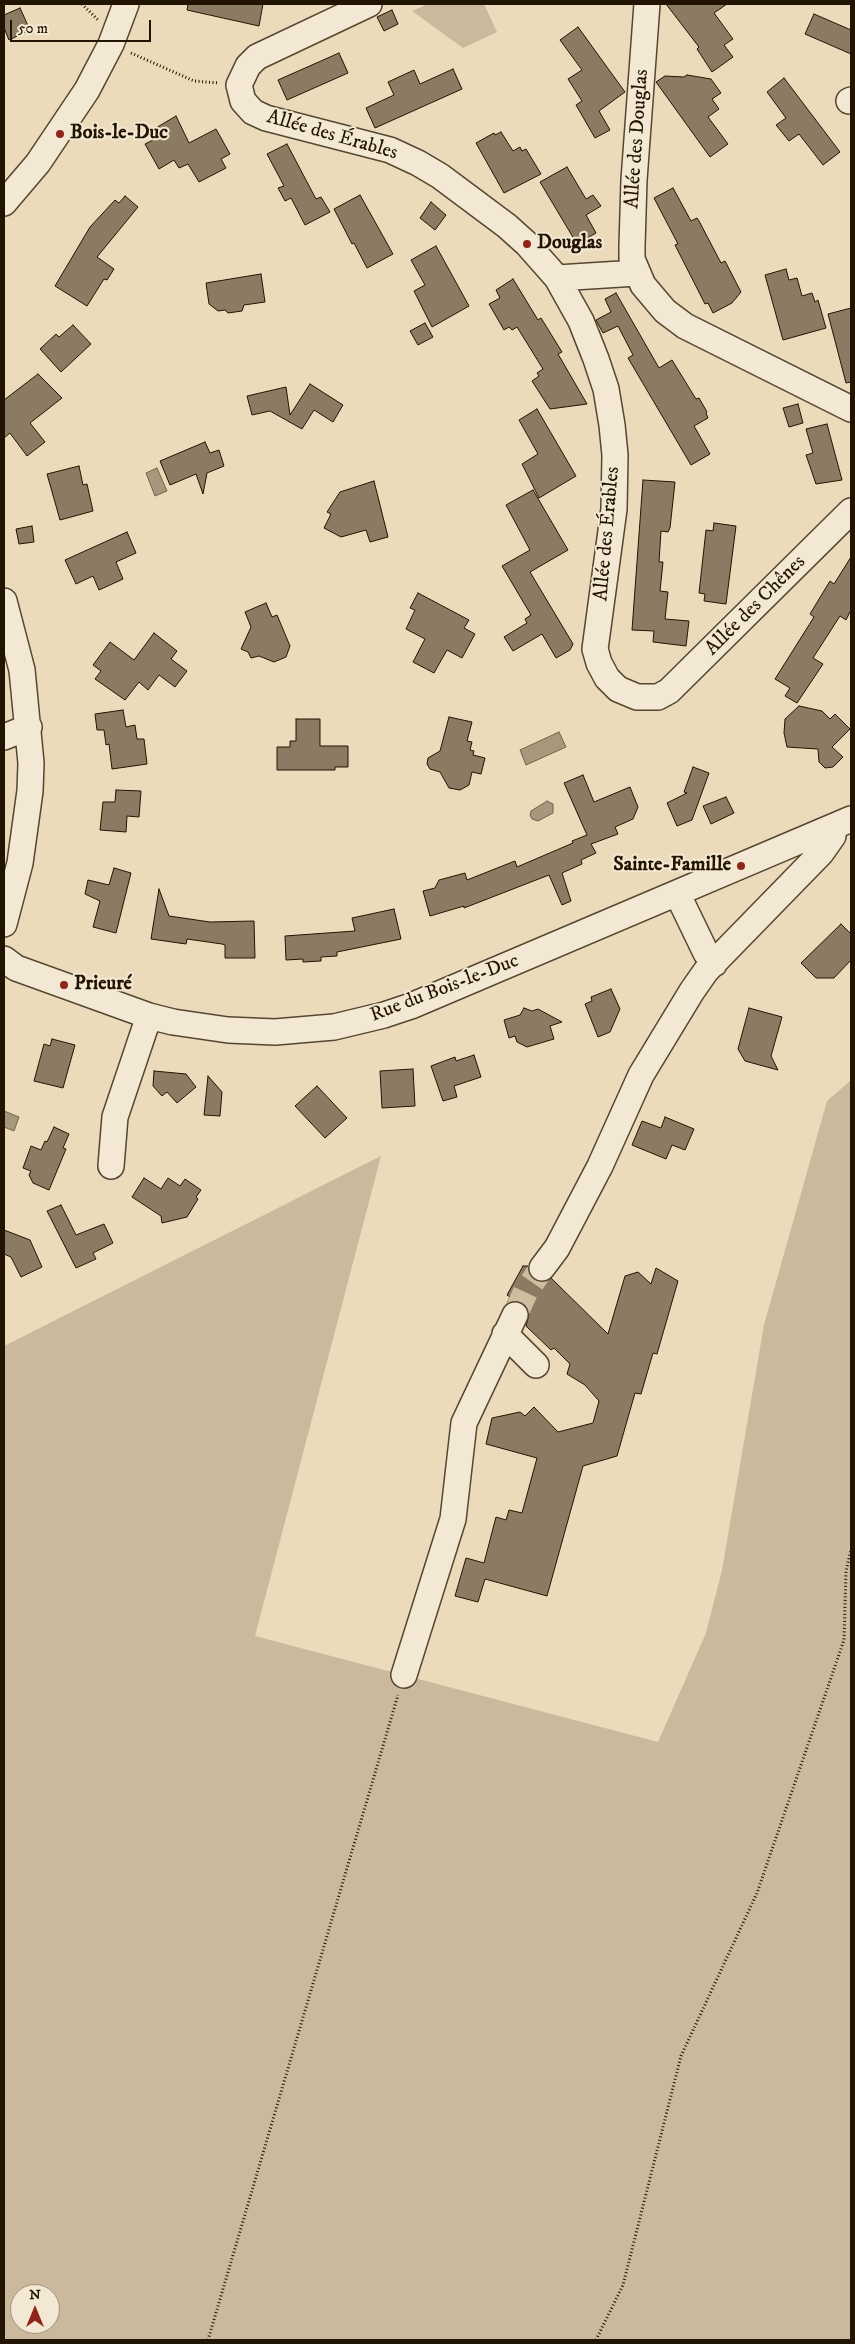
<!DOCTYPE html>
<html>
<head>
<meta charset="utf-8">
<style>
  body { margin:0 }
  #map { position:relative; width:855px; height:2344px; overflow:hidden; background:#ecdbbb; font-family:"IM FELL DW Pica",serif }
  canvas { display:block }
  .frame { position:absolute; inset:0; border:5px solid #221402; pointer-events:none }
  .north { position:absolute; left:10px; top:2284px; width:50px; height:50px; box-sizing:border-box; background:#f3e8d3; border:1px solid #9f937f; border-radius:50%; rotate:0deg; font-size:14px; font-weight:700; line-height:20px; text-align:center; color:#221402 }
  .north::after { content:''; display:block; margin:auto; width:18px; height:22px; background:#8f2418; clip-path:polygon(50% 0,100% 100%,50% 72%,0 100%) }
  .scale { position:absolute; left:10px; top:20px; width:141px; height:22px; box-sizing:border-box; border:2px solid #221402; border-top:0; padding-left:6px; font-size:15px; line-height:18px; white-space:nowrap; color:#221402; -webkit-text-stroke:4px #f3e8d3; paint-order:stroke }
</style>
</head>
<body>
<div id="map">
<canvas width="855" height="2344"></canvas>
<div class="frame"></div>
<div class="north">N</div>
<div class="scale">50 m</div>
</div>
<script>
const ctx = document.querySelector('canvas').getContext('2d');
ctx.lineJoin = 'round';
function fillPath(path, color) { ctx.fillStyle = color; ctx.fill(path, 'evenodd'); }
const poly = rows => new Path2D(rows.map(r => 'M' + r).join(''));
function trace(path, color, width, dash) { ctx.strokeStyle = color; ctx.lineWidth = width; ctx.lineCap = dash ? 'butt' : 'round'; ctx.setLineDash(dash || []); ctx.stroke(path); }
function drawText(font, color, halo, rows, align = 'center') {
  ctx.font = font + ' "IM FELL DW Pica",serif'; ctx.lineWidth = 4; ctx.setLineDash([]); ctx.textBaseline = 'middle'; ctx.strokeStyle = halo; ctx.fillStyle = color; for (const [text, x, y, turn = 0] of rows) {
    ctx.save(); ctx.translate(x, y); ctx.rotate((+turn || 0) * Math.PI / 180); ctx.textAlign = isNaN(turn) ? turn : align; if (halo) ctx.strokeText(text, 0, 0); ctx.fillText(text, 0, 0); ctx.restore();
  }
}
fillPath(poly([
  [428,4,484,4,497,32,463,48,412,11],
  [851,1080,851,2340,4,2340,4,1346,381,1156,255,1636,658,1742,706,1633,722,1570,764,1325,827,1101],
  [20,2294,50,2294,50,2324,20,2324]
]), '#cab99c');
const water = poly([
  [157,468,167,491,155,496,146,473,157,468],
  [559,732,566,747,526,765,520,750,559,732],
  [547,801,553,804,553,813,538,821,532,819,530,815,531,811,547,801],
  [4,1111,19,1117,14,1131,4,1127,4,1111]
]);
fillPath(water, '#a7977c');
trace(water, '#72634b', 1);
const building = poly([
  [188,4,263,4,259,26,187,10,188,4],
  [666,4,727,4,714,13,733,39,724,45,733,57,712,72,697,49,699,47,666,4],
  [20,8,30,30,9,40,4,28,4,15,20,8],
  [392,10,398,24,384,31,377,17,392,10],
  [814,14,851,30,851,54,805,34,814,14],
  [578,27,625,92,599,111,610,130,595,138,576,105,582,101,568,79,582,70,560,40,578,27],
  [339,53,348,73,287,100,278,80,339,53],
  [453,69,462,89,375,128,366,108,394,95,388,82,414,70,420,84,453,69],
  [687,75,711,79,721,93,712,99,719,109,708,117,728,144,710,157,656,82,665,76,684,77,687,75],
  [784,78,840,152,823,165,799,134,789,141,776,125,786,118,767,92,784,78],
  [176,116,189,143,216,129,230,154,221,159,226,168,199,182,188,164,179,168,174,160,159,169,145,144,153,140,149,132,176,116],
  [501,132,513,151,520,147,522,151,526,149,541,174,504,193,476,143,494,133,495,135,501,132],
  [287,144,316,199,321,197,330,212,305,225,291,198,285,201,278,188,284,186,267,154,287,144],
  [567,167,586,199,593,195,601,206,586,215,596,233,577,244,540,182,567,167],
  [673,188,691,221,697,218,699,221,721,263,725,261,741,292,732,303,713,313,708,303,705,304,675,245,678,244,654,198,673,188],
  [360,195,393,254,367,268,354,243,352,244,334,209,360,195],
  [125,196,138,207,97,257,114,269,107,280,104,279,87,306,55,286,90,227,115,200,119,203,125,196],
  [431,202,446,215,435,230,420,218,431,202],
  [436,246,469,306,432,327,414,291,425,285,411,260,436,246],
  [786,269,789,280,797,278,802,296,812,293,815,302,818,300,826,328,783,340,765,275,786,269],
  [261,274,265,302,244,305,242,311,228,313,225,310,218,311,209,304,206,283,261,274],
  [513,279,538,320,541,318,562,352,558,354,587,404,550,409,532,381,539,376,537,373,543,369,517,327,512,330,509,327,504,330,489,304,500,298,496,290,513,279],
  [616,293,659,368,672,360,696,399,699,398,707,412,706,413,708,418,694,426,710,454,691,465,628,358,633,355,618,326,603,333,597,322,596,320,611,312,605,299,616,293],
  [851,308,851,382,846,383,828,314,851,308],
  [425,323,433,337,418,345,410,331,425,323],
  [73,325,91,344,61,372,40,349,56,334,59,337,73,325],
  [38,374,62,398,30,423,45,442,27,456,10,433,4,438,4,400,38,374],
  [310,384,343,405,333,422,314,410,302,429,270,411,252,415,247,396,286,387,290,415,310,384],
  [798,404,803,423,789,427,783,408,798,404],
  [537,409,576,476,539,498,522,464,538,454,519,420,537,409],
  [827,424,842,480,816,484,806,455,813,453,806,429,827,424],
  [205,442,210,453,219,450,224,466,207,473,203,494,196,474,170,485,160,461,205,442],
  [79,466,83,485,87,484,93,511,60,520,47,474,79,466],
  [643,480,675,482,670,528,668,532,661,531,659,562,663,562,660,591,668,592,665,619,689,621,686,646,653,642,654,631,632,630,643,480],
  [374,481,388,537,370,542,366,530,341,537,324,528,331,514,327,512,340,492,374,481],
  [533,490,568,550,530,572,573,644,570,650,556,658,542,634,513,651,504,637,527,623,525,619,531,615,502,566,530,550,506,505,533,490],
  [714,523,736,526,726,604,704,601,705,594,699,593,706,530,713,531,714,523],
  [32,526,34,542,19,544,16,529,32,526],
  [127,532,136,553,116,562,123,579,99,590,93,576,76,584,65,560,127,532],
  [851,557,851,610,846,620,840,616,813,658,823,664,797,703,785,696,790,688,775,679,814,617,810,614,830,581,834,584,851,557],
  [418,593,469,620,464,628,475,634,462,658,447,650,434,673,413,662,425,639,406,629,415,610,410,608,418,593],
  [266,603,272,617,277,615,290,646,286,657,274,662,259,656,251,658,248,652,241,649,251,627,245,612,266,603],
  [154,633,177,651,171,659,187,671,175,687,159,675,148,690,139,682,125,700,95,679,101,671,93,665,110,642,134,660,154,633],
  [799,706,822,711,830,719,835,714,850,729,832,747,843,757,833,767,825,768,819,762,818,749,787,747,784,733,785,719,799,706],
  [123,710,126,727,135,725,137,739,144,739,147,764,112,769,109,744,106,745,104,730,97,730,95,714,123,710],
  [449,717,472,722,467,741,472,742,470,750,474,751,473,755,485,758,481,774,472,772,469,785,460,790,449,788,440,772,430,769,427,764,428,758,440,751,449,717],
  [296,719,320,719,320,746,348,746,348,767,335,767,335,770,277,770,277,747,290,747,290,741,296,741,296,719],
  [693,767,709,773,692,820,677,826,667,803,687,793,684,792,693,767],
  [583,775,594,802,630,787,638,807,633,819,615,827,618,834,591,844,596,853,581,860,582,864,562,873,571,901,562,905,549,875,464,908,464,906,430,916,423,891,435,888,439,880,465,873,467,880,515,861,517,867,573,843,572,841,587,835,564,783,583,775],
  [116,790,141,791,139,817,127,816,126,832,100,830,103,802,115,802,116,790],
  [726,797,734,813,711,824,703,806,726,797],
  [114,868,131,873,116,933,93,927,100,901,85,894,88,880,109,885,114,868],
  [159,889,169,916,210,922,254,921,255,958,225,958,225,945,222,944,187,939,186,944,151,939,159,889],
  [394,909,401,939,337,952,337,956,321,957,321,961,303,962,303,959,286,960,285,936,355,931,352,918,394,909],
  [841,924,851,934,851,960,834,978,816,978,801,963,841,924],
  [611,989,620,1009,610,1032,598,1037,585,1004,592,1001,591,997,611,989],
  [524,1008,532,1011,538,1009,562,1022,550,1026,554,1039,527,1047,517,1042,515,1036,509,1038,504,1020,520,1015,524,1008],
  [749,1008,782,1017,771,1056,778,1070,745,1061,738,1049,749,1008],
  [52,1039,75,1045,63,1088,34,1081,44,1044,50,1046,52,1039],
  [474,1055,481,1077,454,1086,457,1097,443,1101,431,1066,455,1057,456,1061,474,1055],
  [413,1069,415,1106,382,1108,380,1071,413,1069],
  [154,1071,186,1074,196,1087,177,1103,167,1092,162,1096,153,1086,154,1071],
  [208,1076,222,1092,220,1116,204,1115,208,1076],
  [317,1086,347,1118,325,1138,295,1106,317,1086],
  [665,1117,694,1129,685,1150,672,1145,666,1159,632,1145,642,1121,661,1128,665,1117],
  [54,1127,69,1134,63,1148,66,1149,49,1190,33,1183,29,1175,31,1171,23,1168,31,1146,41,1150,45,1141,47,1142,54,1127],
  [144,1178,161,1189,168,1178,180,1186,185,1179,201,1190,196,1197,198,1199,187,1217,162,1223,161,1216,132,1197,144,1178],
  [61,1205,76,1235,104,1224,113,1243,93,1253,96,1259,76,1268,47,1211,61,1205],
  [4,1230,30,1240,42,1267,21,1277,11,1257,4,1254,4,1230],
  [523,1266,528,1266,529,1274,534,1280,541,1282,551,1278,608,1334,625,1276,638,1272,651,1284,656,1268,678,1281,657,1354,653,1353,641,1394,635,1393,617,1456,583,1466,547,1596,485,1579,478,1602,455,1596,466,1558,484,1563,496,1517,506,1520,509,1510,522,1513,537,1458,486,1444,492,1418,520,1412,525,1416,534,1407,558,1432,593,1423,599,1401,585,1385,567,1374,570,1364,554,1348,551,1350,526,1326,529,1314,526,1306,522,1302,514,1301,507,1303,510,1297,507,1295,523,1266]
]);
fillPath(building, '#8b7b62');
trace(building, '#221402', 1);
trace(poly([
  [515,1315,526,1291,542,1268]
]), '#cebd9f', 25, [25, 12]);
const minor = poly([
  [369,4,257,57,248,66,239,85,243,101,253,112,266,118,390,150,418,163,440,176,507,226,527,244,557,278,581,321,596,359,606,389,612,425,615,455,614,509,595,649,599,663,607,678,618,689,637,697,658,697,669,691,851,511],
  [647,4,634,180,632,246,632,259,643,285,665,311,685,326,851,409],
  [849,101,851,100],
  [4,203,38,163,87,90,111,44,126,4],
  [557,278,637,273],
  [4,601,22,670,31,763,30,791,20,863,4,924],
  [4,737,29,727],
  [677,893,706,953,714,964],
  [4,959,16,968,149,1016,173,1022,228,1030,275,1032,334,1027,384,1015,411,1006,851,819],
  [111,1166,115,1117,149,1016],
  [542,1268,557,1248,600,1166,641,1075,692,991,706,971,821,853,833,836,832,829],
  [505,1334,536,1365],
  [404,1675,453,1519,464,1423,515,1315]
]);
trace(minor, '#544630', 28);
trace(poly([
  [82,4,98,20],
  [131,53,194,81,219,83],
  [208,2340,398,1695],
  [596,2340,623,2285,681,2056,757,1893,844,1640,846,1571,851,1550]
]), '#221402', 3, [1, 2.5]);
trace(minor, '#f3e8d3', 25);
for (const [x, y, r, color] of [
  [60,134,5,"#8f2418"],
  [527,244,5,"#8f2418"],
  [741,866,5,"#8f2418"],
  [64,985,5,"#8f2418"]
]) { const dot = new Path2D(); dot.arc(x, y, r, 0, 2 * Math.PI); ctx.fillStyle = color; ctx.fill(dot); trace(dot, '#f3e8d3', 2); }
drawText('bold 20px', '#221402', '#f3e8d3', [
  ["Bois-le-Duc",70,134],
  ["Douglas",537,244],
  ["Sainte-Famille",731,866,"right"],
  ["Prieuré",74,985]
], 'left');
drawText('20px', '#221402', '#f3e8d3', [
  ["Allée des Érables",332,136,16],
  ["Allée des Douglas",638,139,-86],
  ["Allée des Érables",608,534,-85],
  ["Allée des Chênes",756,606,-45],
  ["Rue du Bois-le-Duc",445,989,-21]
]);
</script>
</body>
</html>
